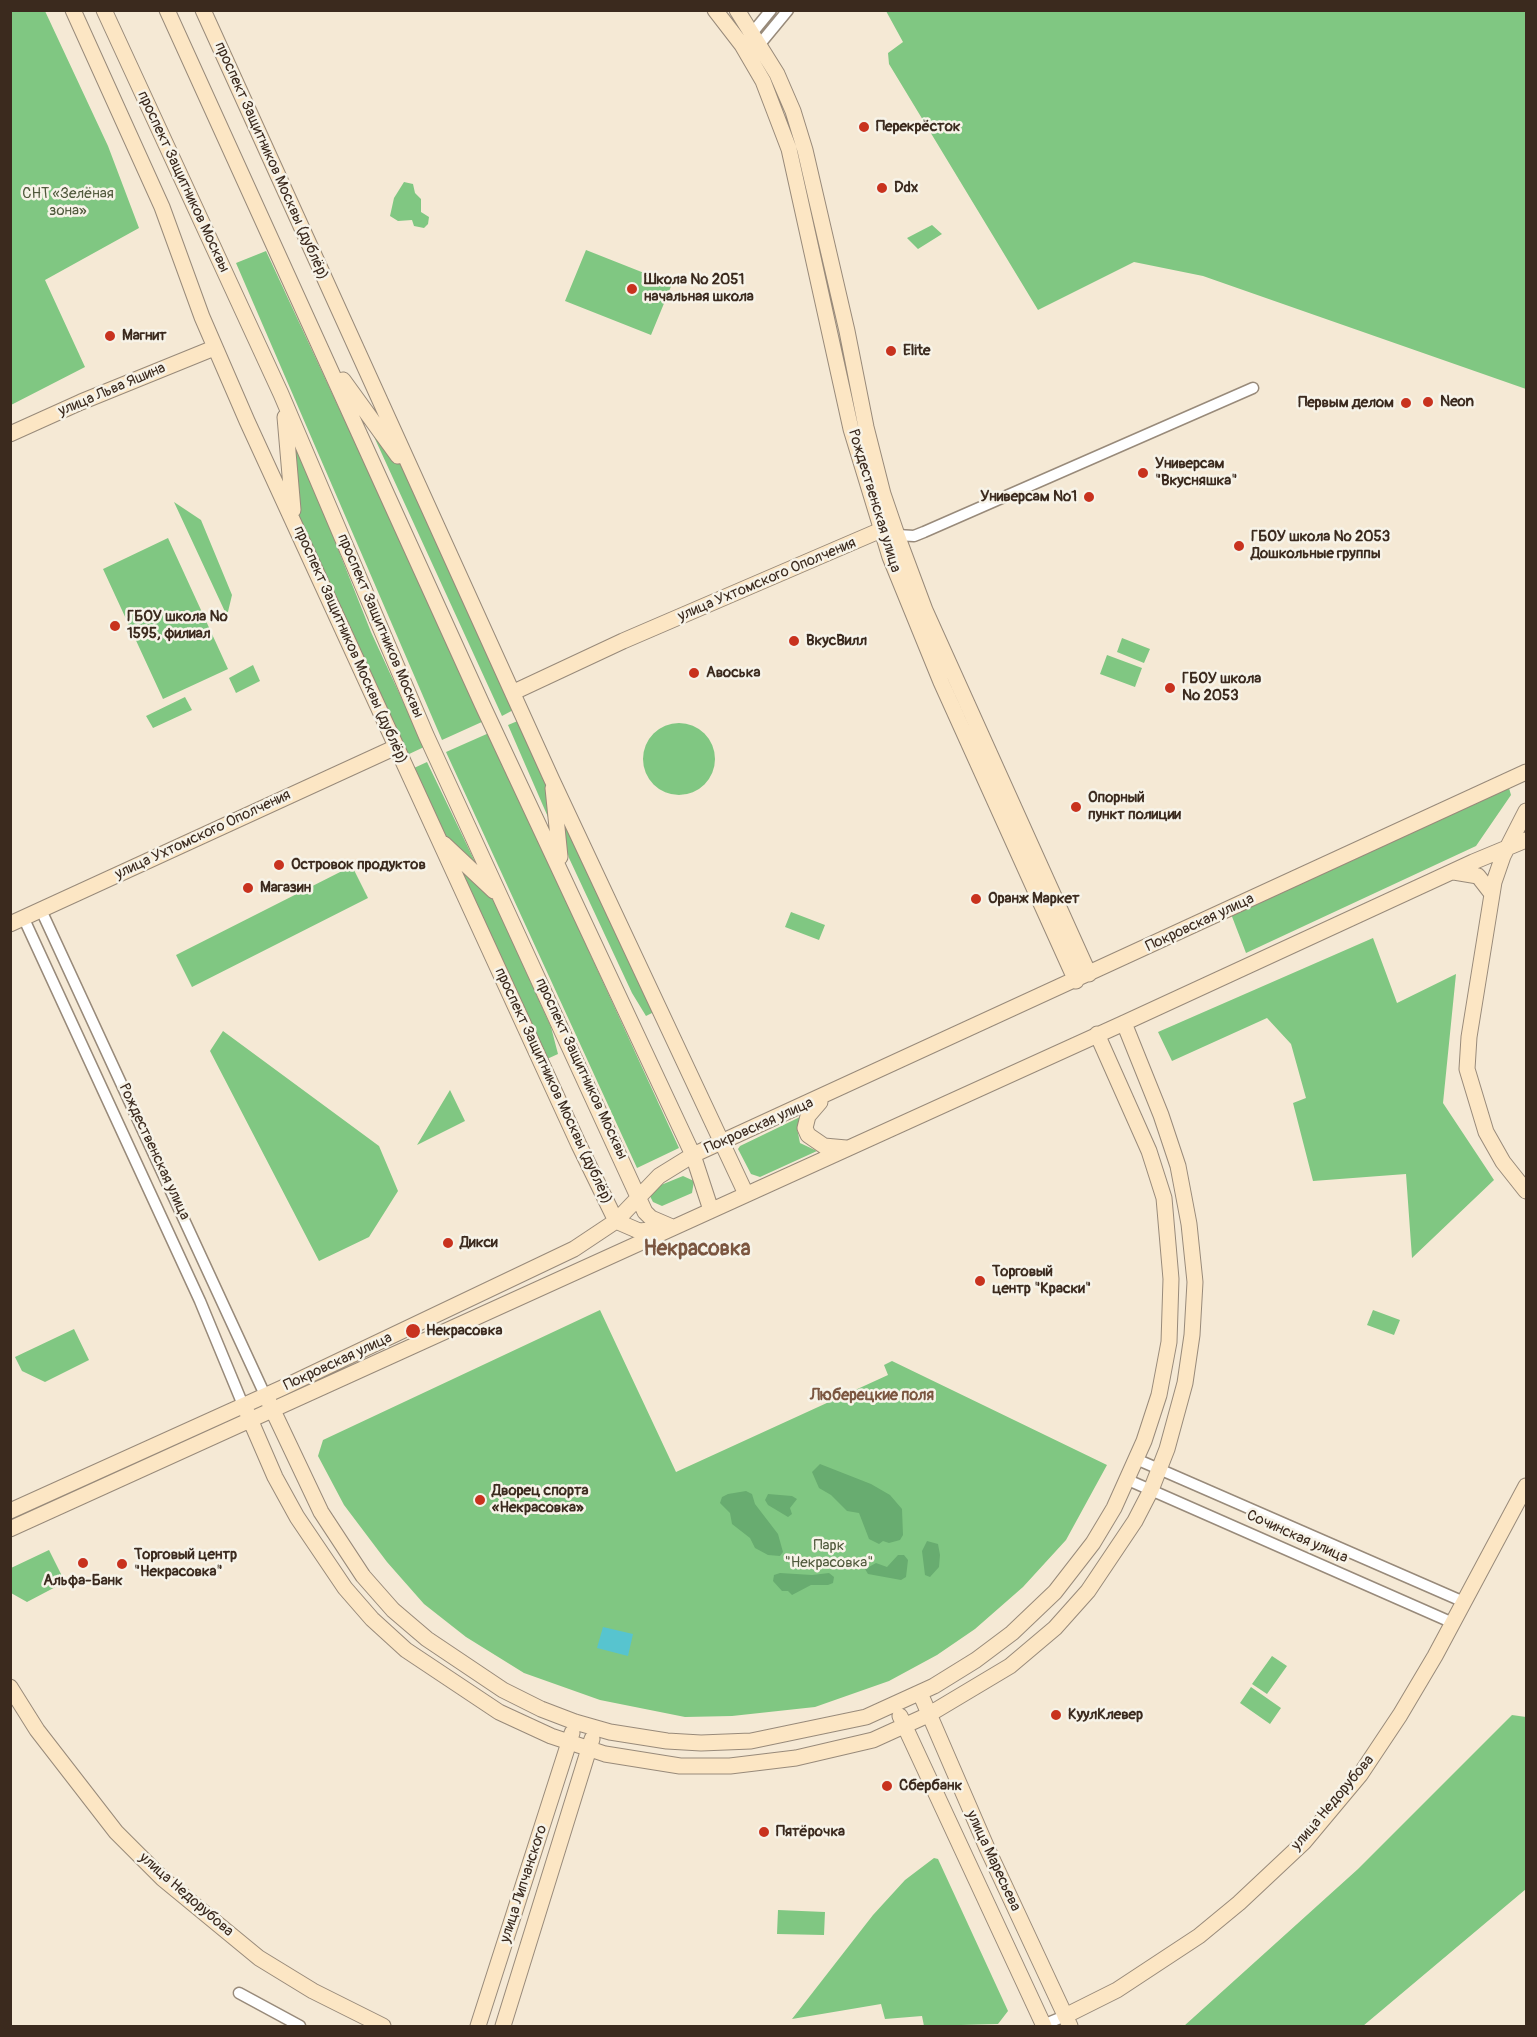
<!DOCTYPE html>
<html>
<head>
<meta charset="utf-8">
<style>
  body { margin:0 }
  #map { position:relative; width:1537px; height:2037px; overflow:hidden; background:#f5e9d5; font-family:Pangolin,sans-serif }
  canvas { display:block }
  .frame { position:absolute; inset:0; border:12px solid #3b2a1e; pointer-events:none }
</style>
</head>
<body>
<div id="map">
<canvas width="1537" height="2037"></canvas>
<div class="frame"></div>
</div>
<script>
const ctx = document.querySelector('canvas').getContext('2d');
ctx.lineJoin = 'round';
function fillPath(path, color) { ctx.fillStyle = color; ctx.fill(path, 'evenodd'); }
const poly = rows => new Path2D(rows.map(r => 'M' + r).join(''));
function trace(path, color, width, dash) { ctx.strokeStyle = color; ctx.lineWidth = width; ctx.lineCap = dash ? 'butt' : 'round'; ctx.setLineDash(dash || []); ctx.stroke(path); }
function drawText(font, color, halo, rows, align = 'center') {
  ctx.font = font + ' Pangolin,sans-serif'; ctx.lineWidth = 5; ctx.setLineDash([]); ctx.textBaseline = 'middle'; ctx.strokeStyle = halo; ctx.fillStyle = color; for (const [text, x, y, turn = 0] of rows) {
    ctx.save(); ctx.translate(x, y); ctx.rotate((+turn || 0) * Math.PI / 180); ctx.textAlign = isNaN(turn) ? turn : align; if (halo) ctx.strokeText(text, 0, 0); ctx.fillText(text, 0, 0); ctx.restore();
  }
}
fillPath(poly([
  [11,10,45,11,108,146,139,228,45,280,85,367,11,405],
  [886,11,1526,11,1526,389,1203,276,1134,262,1038,310,889,64,888,53,903,42],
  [404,182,413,184,415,193,421,199,421,212,429,217,428,224,424,228,414,226,412,220,398,221,390,216,394,198],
  [932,225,942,234,918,249,907,238],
  [586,250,672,284,651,335,565,301],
  [266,251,484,721,442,740,236,263],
  [365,417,413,482,517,708,502,716],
  [292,433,371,632,424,747,407,755,299,519],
  [174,502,201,520,232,595,227,616],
  [168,538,228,669,163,699,103,569],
  [1122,638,1150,649,1144,663,1117,652],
  [1107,655,1142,668,1135,687,1100,674],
  [253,665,260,681,236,693,229,678],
  [185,697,192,710,153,728,146,716],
  [520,720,549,784,551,824,508,725],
  '643 759a36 36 0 1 1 72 0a36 36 0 1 1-72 0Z',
  [489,733,679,1148,637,1168,446,752],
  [427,762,478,868,445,839,414,768],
  [1509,788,1511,795,1476,846,1246,953,1231,914],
  [563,809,656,1011,646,1016,632,993,569,858,564,839],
  [452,858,493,899,551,1027,558,1054,547,1059],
  [352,866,368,898,192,987,176,955],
  [791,912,825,925,819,940,785,927],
  [1373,938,1397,1003,1456,974,1443,1103,1494,1180,1412,1258,1406,1174,1313,1181,1293,1103,1306,1098,1291,1044,1267,1018,1172,1061,1158,1032],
  [223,1031,379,1146,398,1191,369,1237,319,1261,210,1051],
  [450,1090,465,1121,417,1145],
  [800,1117,797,1128,800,1143,817,1151,760,1177,751,1174,738,1149,740,1146],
  [683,1176,694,1181,692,1193,662,1206,653,1202,650,1196,656,1187],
  [600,1310,676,1472,888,1375,884,1365,892,1361,1107,1465,1066,1540,1023,1587,975,1629,937,1655,889,1681,815,1707,732,1716,685,1717,600,1700,524,1673,466,1637,424,1604,387,1562,344,1505,318,1456,323,1440],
  [1373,1310,1400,1320,1394,1335,1367,1325],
  [74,1329,89,1360,45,1382,22,1371,15,1357],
  [49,1550,65,1582,27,1602,11,1593,11,1568],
  [1272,1656,1287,1666,1267,1694,1252,1684],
  [1251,1687,1281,1708,1270,1724,1240,1703],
  [1512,1715,1526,1717,1526,1889,1363,2026,1184,2026,1358,1869],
  [934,1858,938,1859,1008,2011,998,2024,924,2026,922,2016,885,2019,881,2004,792,2019,873,1915,905,1880],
  [778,1910,825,1912,824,1935,777,1934]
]), '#80c782');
fillPath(poly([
  [820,1464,871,1484,890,1495,902,1509,903,1535,900,1540,889,1543,883,1541,879,1544,869,1539,859,1513,847,1511,831,1495,819,1488,812,1472],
  [746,1491,752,1494,755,1504,778,1534,783,1552,780,1556,768,1555,755,1548,750,1538,732,1524,730,1513,720,1503,722,1497,728,1494],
  [768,1494,792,1496,797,1499,790,1508,792,1514,788,1517,768,1505,765,1500],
  [927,1541,938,1544,940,1555,939,1567,930,1577,925,1575,922,1551],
  [898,1555,904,1555,908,1560,906,1577,901,1580,868,1574,865,1569,876,1563,887,1567],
  [780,1573,812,1575,829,1573,834,1577,833,1583,828,1585,811,1585,792,1595,788,1591,782,1591,773,1581,774,1575]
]), '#68ac70');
fillPath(poly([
  [603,1627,633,1634,628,1656,597,1648]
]), '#57c4cf');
const street = poly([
  [748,38,771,10],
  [755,50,788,10],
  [897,535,914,536,924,532,1253,388],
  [41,910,265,1395],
  [24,919,200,1301,243,1405],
  [1136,1459,1464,1602],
  [1128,1480,1453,1623],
  [239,1993,300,2026],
  [1043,2025,1065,2016]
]);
const secondary = poly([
  [73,10,162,207,202,317,247,421,579,1145,616,1221,639,1231,661,1229],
  [104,10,281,394,426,735,645,1212,651,1218,672,1227],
  [167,10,482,704,693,1155,711,1210],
  [203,10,552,780,746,1194],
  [715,10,742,45,763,81,789,149,851,429,890,557,941,682,1076,981],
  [737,10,777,74,793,111,805,150,847,331,866,427,883,494,897,535,925,610,1089,974],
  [343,380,398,456],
  [285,417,293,510],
  [10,434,81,402,214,348],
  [514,692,623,641,881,530,890,531],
  [553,788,560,857],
  [1526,811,1503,856,1494,882,1469,1037,1467,1069,1486,1132,1503,1162,1526,1191],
  [444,844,494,891],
  [1454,872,1478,876,1492,894],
  [10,924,396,747],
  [820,1102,808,1116,805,1128,808,1135,824,1146,846,1148],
  [268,1400,321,1512,363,1576,393,1610,427,1639,503,1690,541,1709,575,1722,610,1732,667,1741,701,1743,751,1741,866,1717,934,1686,976,1660,1012,1633,1055,1592,1093,1543,1114,1508,1144,1441,1159,1395,1169,1342,1171,1279,1164,1198,1149,1151,1097,1034],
  [246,1410,275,1477,297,1517,345,1588,372,1619,406,1650,499,1712,551,1736,605,1754,680,1766,730,1766,796,1758,873,1740,928,1715,1010,1666,1055,1628,1088,1591,1135,1521,1151,1490,1167,1449,1185,1383,1192,1335,1195,1282,1189,1224,1178,1166,1161,1115,1124,1023],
  [10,1511,282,1388,574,1249,616,1221,659,1176,693,1155,1526,772],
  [10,1529,1124,1023,1473,862,1526,840],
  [10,1687,37,1730,116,1832,163,1879,259,1958,313,1991,383,2026],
  [920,1693,987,1848,1070,2026],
  [900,1716,1044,2026],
  [1065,2016,1117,1990,1199,1936,1239,1903,1304,1842,1360,1775,1400,1715,1435,1656,1526,1486],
  [478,2026,572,1733],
  [503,2026,592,1739]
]);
trace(street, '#988a7a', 13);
trace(secondary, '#988a7a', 17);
trace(street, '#fff', 10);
trace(secondary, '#fce6c4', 15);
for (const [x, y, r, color] of [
  [864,127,6,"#c8321e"],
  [882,188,6,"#c8321e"],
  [632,289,6,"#c8321e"],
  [110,336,6,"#c8321e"],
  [891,351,6,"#c8321e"],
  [1428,402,6,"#c8321e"],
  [1406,403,6,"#c8321e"],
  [1143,473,6,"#c8321e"],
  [1089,497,6,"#c8321e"],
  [1239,546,6,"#c8321e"],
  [115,626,6,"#c8321e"],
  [794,641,6,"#c8321e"],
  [694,673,6,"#c8321e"],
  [1170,688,6,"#c8321e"],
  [1076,807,6,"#c8321e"],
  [279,865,6,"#c8321e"],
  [248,888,6,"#c8321e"],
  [976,899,6,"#c8321e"],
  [448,1243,6,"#c8321e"],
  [980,1281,6,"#c8321e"],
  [413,1331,8,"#c8321e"],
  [480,1500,6,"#c8321e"],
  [83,1563,6,"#c8321e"],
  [122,1564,6,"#c8321e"],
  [1056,1715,6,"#c8321e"],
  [887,1786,6,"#c8321e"],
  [764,1832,6,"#c8321e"]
]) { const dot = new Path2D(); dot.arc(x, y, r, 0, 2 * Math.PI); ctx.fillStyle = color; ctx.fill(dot); trace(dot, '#f7f3e8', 2); }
drawText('bold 15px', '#3b2a1e', '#f7f3e8', [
  ["Перекрёсток",876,127],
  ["Ddx",894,188],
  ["Школа № 2051",644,280],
  ["начальная школа",644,297],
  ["Магнит",122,336],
  ["Elite",903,351],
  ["Neon",1440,402],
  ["Первым делом",1394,403,"right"],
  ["Универсам",1155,464],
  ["\"Вкусняшка\"",1155,481],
  ["Универсам №1",1077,497,"right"],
  ["ГБОУ школа № 2053",1251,537],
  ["Дошкольные группы",1251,554],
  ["ГБОУ школа №",127,617],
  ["1595, филиал",127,634],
  ["ВкусВилл",806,641],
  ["Авоська",706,673],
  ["ГБОУ школа",1182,679],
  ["№ 2053",1182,696],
  ["Опорный",1088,798],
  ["пункт полиции",1088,815],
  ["Островок продуктов",291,865],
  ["Магазин",260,888],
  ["Оранж Маркет",988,899],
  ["Дикси",460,1243],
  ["Торговый",992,1272],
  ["центр \"Краски\"",992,1289],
  ["Некрасовка",426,1331],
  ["Дворец спорта",492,1491],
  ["«Некрасовка»",492,1508],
  ["Торговый центр",134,1555],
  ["\"Некрасовка\"",134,1572],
  ["Альфа-Банк",83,1581,"center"],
  ["КуулКлевер",1068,1715],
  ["Сбербанк",899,1786],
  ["Пятёрочка",776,1832]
], 'left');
drawText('15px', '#3b2a1e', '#f7f3e8', [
  ["проспект Защитников Москвы (дублёр)",271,161,66],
  ["проспект Защитников Москвы",183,182,65],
  ["улица Льва Яшина",112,390,-23],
  ["Рождественская улица",874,501,73],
  ["улица Ухтомского Ополчения",767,580,-23],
  ["проспект Защитников Москвы",380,626,67],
  ["проспект Защитников Москвы (дублёр)",350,645,66],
  ["улица Ухтомского Ополчения",203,835,-25],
  ["Покровская улица",1200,923,-25],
  ["проспект Защитников Москвы",581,1069,65],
  ["проспект Защитников Москвы (дублёр)",553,1086,65],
  ["Покровская улица",759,1126,-24],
  ["Рождественская улица",154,1152,65],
  ["Покровская улица",338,1362,-25],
  ["Сочинская улица",1297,1537,24],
  ["улица Недорубова",1333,1803,-50],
  ["улица Маресьева",993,1861,65],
  ["улица Липчанского",524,1884,-72],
  ["улица Недорубова",186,1895,41]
]);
drawText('15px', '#50593c', '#f7f3e8', [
  ["СНТ «Зелёная",68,194],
  ["зона»",68,211],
  ["Парк",829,1546],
  ["\"Некрасовка\"",829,1563]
]);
drawText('bold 16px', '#7b5640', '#f7f3e8', [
  ["Люберецкие поля",872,1396]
]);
drawText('bold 21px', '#7b5640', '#f7f3e8', [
  ["Некрасовка",697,1250]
]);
</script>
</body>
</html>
